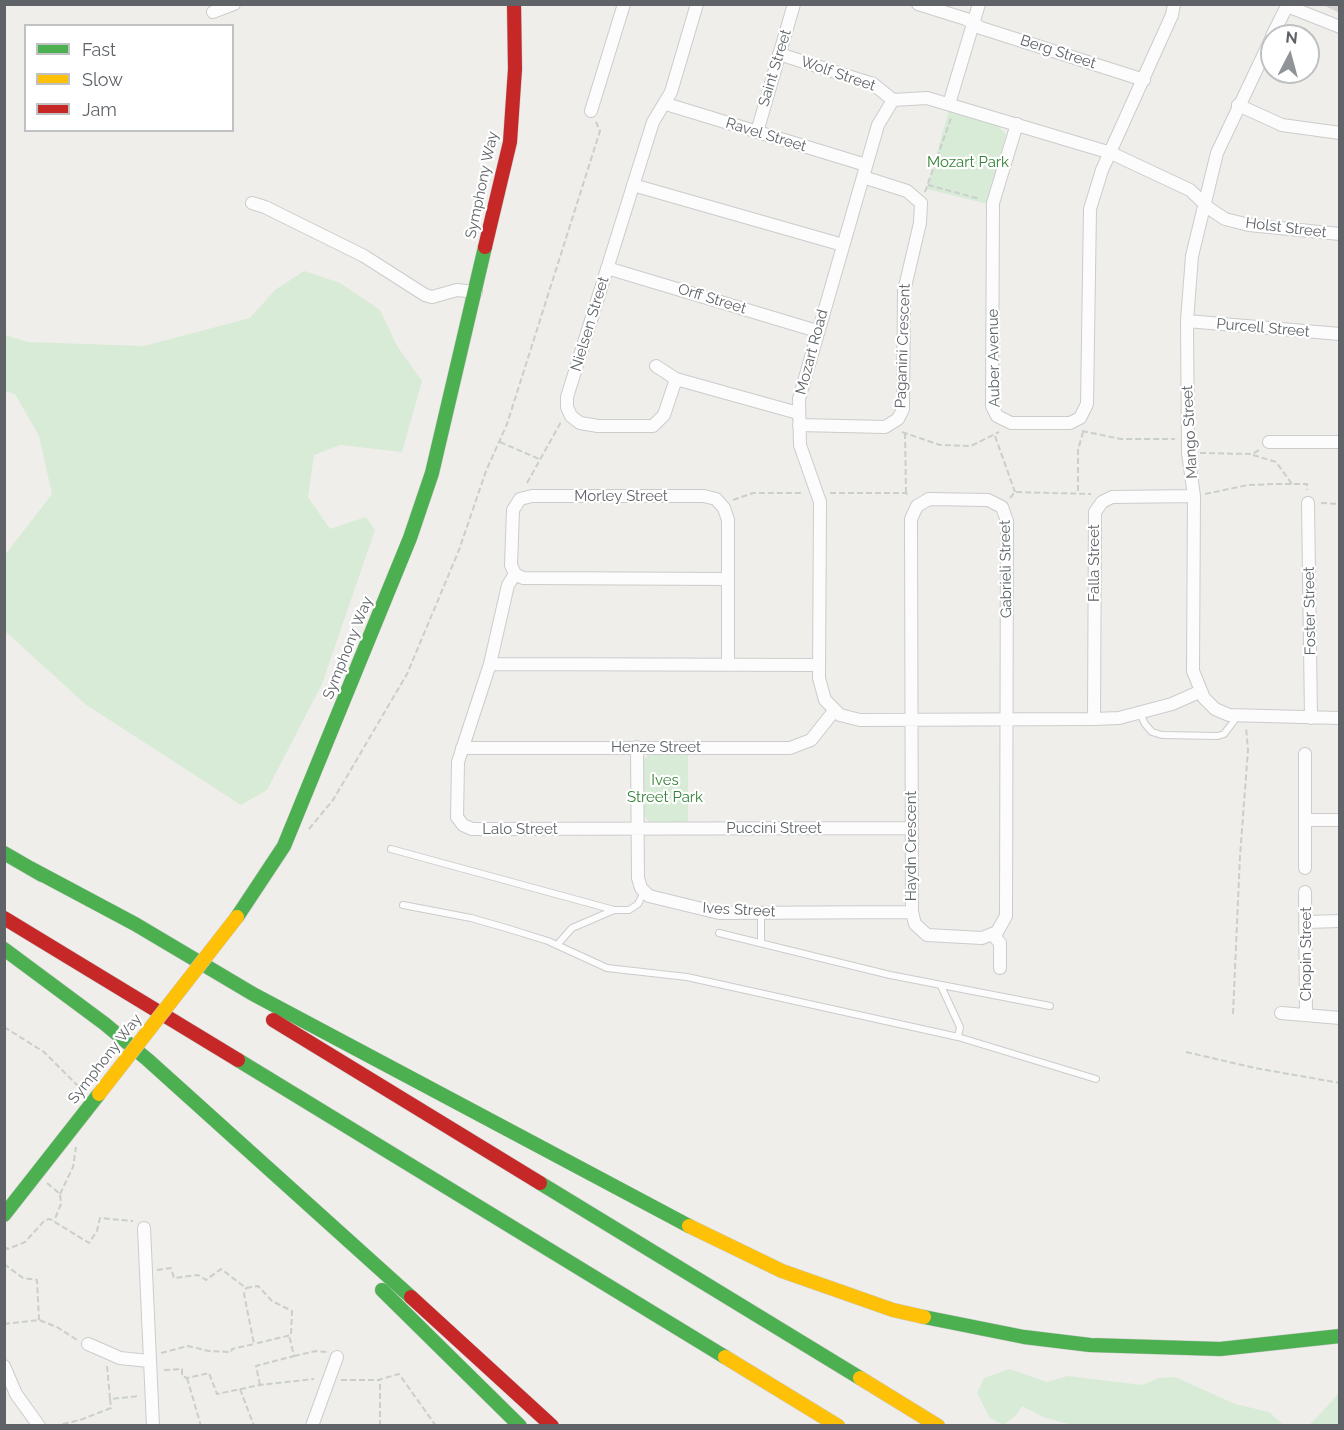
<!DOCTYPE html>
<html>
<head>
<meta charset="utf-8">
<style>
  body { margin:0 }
  #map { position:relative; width:1344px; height:1430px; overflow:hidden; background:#efeeea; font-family:Raleway,sans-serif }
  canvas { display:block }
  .frame { position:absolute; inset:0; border:6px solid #5f6368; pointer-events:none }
  .legend { position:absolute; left:24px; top:24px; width:210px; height:108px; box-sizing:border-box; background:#fff; border:2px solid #bfc1c3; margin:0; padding:8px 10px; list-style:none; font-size:18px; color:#5f6368 }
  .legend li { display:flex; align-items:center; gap:12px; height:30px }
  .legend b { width:30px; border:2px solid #bfc1c3 }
  .north { position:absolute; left:1260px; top:24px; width:60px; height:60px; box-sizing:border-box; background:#fff; border:2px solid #bfc1c3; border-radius:50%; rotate:6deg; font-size:16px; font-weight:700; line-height:24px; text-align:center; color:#5f6368 }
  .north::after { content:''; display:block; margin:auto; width:21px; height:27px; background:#919496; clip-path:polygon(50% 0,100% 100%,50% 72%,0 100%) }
</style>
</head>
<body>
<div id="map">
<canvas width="1344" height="1430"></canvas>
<div class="frame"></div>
<ul class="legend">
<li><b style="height:8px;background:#4caf50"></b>Fast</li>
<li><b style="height:8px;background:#ffc107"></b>Slow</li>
<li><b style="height:8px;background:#c62828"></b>Jam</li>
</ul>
<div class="north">N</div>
</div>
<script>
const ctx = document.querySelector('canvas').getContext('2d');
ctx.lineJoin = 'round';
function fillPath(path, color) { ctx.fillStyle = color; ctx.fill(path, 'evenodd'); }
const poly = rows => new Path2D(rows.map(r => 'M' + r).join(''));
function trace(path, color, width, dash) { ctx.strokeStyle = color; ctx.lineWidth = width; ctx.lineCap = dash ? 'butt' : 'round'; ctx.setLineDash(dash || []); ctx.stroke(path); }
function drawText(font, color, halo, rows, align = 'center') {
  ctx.font = font + ' Raleway,sans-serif'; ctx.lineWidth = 4.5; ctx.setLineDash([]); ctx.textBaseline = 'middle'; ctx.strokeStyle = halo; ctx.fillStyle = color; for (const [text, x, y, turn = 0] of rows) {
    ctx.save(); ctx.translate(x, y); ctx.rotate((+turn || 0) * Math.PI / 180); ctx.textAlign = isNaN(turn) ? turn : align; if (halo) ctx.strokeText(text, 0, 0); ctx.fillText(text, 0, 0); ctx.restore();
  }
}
fillPath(poly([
  [949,110,997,125,1006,134,988,204,927,189],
  [304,271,340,283,380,310,397,346,422,381,402,452,340,445,314,455,308,497,330,529,366,517,375,530,322,684,267,790,241,805,85,704,5,631,5,555,52,494,39,436,15,394,5,391,5,335,28,342,144,346,250,318,275,290],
  [688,752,688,824,649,822,643,814,643,760,652,753],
  [1010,1369,1047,1382,1068,1376,1142,1385,1159,1378,1175,1377,1235,1404,1269,1412,1284,1425,1072,1425,1043,1417,1022,1406,1017,1414,1004,1425,990,1418,977,1393,984,1378],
  [1339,1393,1339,1425,1309,1425,1320,1414]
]), '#d8ebd6');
fillPath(poly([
  [1321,4,1340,4,1340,13]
]), '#d6d5d3');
const lane = poly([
  [1140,713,1145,724,1152,732,1162,735,1218,736,1224,734,1237,717],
  [391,849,614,910,629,910,638,904,644,892],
  [403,905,471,918,506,928,548,941,607,968,687,977,958,1037,1096,1079],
  [761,913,761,941],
  [719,933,890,975,1050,1006],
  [557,945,572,928,614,910],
  [941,986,960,1027,958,1037]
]);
const street = poly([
  [697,4,671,92,653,122,567,397,567,407,571,416,580,423,598,426,653,426,664,415,676,379,798,413],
  [918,4,966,19,981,28,1144,80],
  [1287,6,1340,27],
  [213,12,234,4],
  [1272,36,1288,4],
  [1272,37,1217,153,1192,256,1187,321,1188,453,1194,496,1193,671,1204,698,1215,709,1229,715,1340,718],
  [779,54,873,84,893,100],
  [893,100,878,125,799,399,800,445,820,502,819,678,825,700,840,715,860,720,1094,719,1119,718,1172,704,1199,692],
  [893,100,927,98,1111,153,1190,190,1210,209,1225,219,1249,225,1340,234],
  [666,104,866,165],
  [949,104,979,4],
  [1238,105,1282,125,1340,133],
  [591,111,624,4],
  [1017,124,993,203,992,406,997,416,1011,423,1070,423,1080,418,1087,404,1090,209,1102,170,1172,15,1174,4],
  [757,132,794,4],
  [633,185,843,245],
  [252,203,265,207,364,256,425,295,432,297,457,290,476,292],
  [607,268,817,331],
  [1187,321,1340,334],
  [656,366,676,379],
  [799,425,885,427,898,419,903,409,904,291,920,223,921,203,907,191,863,177],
  [1269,442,1340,442],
  [929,499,988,500,1002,507,1007,521,1006,916,997,932,982,938,927,935,915,924,912,912,911,519,917,506,929,499],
  [1308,503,1311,718],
  [728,579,523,578,515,574,511,565,513,510,520,499,532,496,704,496,716,499,724,508,728,520,728,663],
  [490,664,508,585,515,574],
  [819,665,490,664,458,762,457,817,463,825,472,829,912,828],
  [1094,719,1095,512,1102,502,1112,497,1194,496],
  [637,747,638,878,641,888,649,896,719,913,912,912],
  [462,748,790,748,811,740,834,711],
  [1305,754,1305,868],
  [1305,820,1340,820],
  [1305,892,1306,1015],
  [1306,922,1340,921],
  [993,935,1000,943,1000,968],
  [1281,1013,1340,1018],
  [144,1228,153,1426],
  [88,1344,120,1358,149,1361],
  [4,1366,16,1394,39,1426],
  [312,1426,337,1357]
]);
const fast = poly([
  [4,853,42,875],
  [30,868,135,924,253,994,689,1226],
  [237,917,284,846,410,538,432,473,485,247],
  [4,949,105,1024,148,1060,411,1297],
  [238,1060,725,1357],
  [540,1183,860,1378],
  [4,1215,99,1094],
  [382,1290,520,1426],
  [924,1317,1024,1337,1090,1345,1220,1349,1340,1336]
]);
const slow = poly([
  [689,1226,782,1271,893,1310,924,1317],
  [725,1357,838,1426],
  [860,1378,938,1426]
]);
const jam = poly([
  [485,247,510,142,515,69,514,4],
  [4,918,238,1060],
  [273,1020,540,1183],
  [411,1297,552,1426]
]);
trace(lane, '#cbcccc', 8);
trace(street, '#cbcccc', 14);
trace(fast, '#cacacb', 15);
trace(slow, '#cacacb', 15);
trace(jam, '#cacacb', 15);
trace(poly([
  [928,185,980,199],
  [925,192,951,118],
  [1082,431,1121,439,1175,439],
  [902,432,940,445,971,446,999,432],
  [905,433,906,493],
  [995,436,1015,492],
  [500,442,539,459],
  [1200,453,1252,454,1259,450],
  [1253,455,1276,462,1292,484],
  [527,483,561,422],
  [1078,491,1078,450,1083,432],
  [830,493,906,493,909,497],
  [1205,494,1248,485,1275,484,1307,484,1307,490],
  [1010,498,1015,492,1091,494],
  [733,500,753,493,804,493],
  [1321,503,1340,504],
  [309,829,333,800,407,674,459,550,486,471,507,424,600,131,596,122],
  [1233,1014,1240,856,1248,750,1246,727],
  [4,1027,44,1052,82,1090],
  [1186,1052,1255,1068,1340,1083],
  [47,1183,60,1194,61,1204,54,1221],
  [60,1194,73,1167,76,1147],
  [4,1247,8,1249,25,1242,45,1220,50,1219,89,1243,97,1231,100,1218,133,1221],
  [4,1264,23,1278,37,1280,39,1320],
  [157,1270,171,1268,174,1278,198,1275,206,1280,221,1269,246,1288],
  [246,1288,258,1286,272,1301,292,1311,291,1335,254,1344],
  [4,1324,39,1320,57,1327,77,1340],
  [161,1353,188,1346,209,1351,231,1352,232,1349,254,1344,244,1294,246,1288],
  [294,1356,316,1351,327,1352],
  [107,1366,110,1399],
  [164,1370,182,1369,182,1376,187,1378,209,1373,217,1394,260,1385,314,1379],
  [187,1378,201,1426],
  [341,1380,378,1380,399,1374,436,1426],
  [260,1385,256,1366,294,1356,289,1335],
  [240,1389,254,1426],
  [54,1426,80,1420,111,1408,110,1399,140,1396],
  [380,1426,380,1380]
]), '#cacfcc', 2, [6, 3]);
trace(lane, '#fdfcfc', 6);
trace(street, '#fdfcfc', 12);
trace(fast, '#4caf50', 14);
trace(slow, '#ffc107', 14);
trace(jam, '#c62828', 14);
const slowBridge = poly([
  [99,1094,237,917]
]);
trace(slowBridge, '#cacacb', 15, []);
trace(slowBridge, '#ffc107', 14);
drawText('15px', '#5f6368', '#fff', [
  ["Berg Street",1058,52,18],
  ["Saint Street",775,68,-73],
  ["Wolf Street",838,74,19],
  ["Ravel Street",766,135,17],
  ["Symphony Way",482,185,-78],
  ["Holst Street",1286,228,7],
  ["Orff Street",712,299,17],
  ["Nielsen Street",590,324,-73],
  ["Purcell Street",1263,328,5],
  ["Paganini Crescent",903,346,-88],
  ["Mozart Road",812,352,-75],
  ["Auber Avenue",994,358,-91],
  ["Mango Street",1190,432,-93],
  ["Morley Street",621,496],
  ["Falla Street",1094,563,-90],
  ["Gabrieli Street",1006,569,-91],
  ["Foster Street",1310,611,-91],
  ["Symphony Way",348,648,-68],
  ["Henze Street",656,747],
  ["Puccini Street",774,828],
  ["Lalo Street",520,829],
  ["Haydn Crescent",911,846,-90],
  ["Ives Street",739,910,3],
  ["Chopin Street",1306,954,-90],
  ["Symphony Way",105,1059,-52]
]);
drawText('15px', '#348238', '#fff', [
  ["Mozart Park",968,162],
  ["Ives",665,780],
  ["Street Park",665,797]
]);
</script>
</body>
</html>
